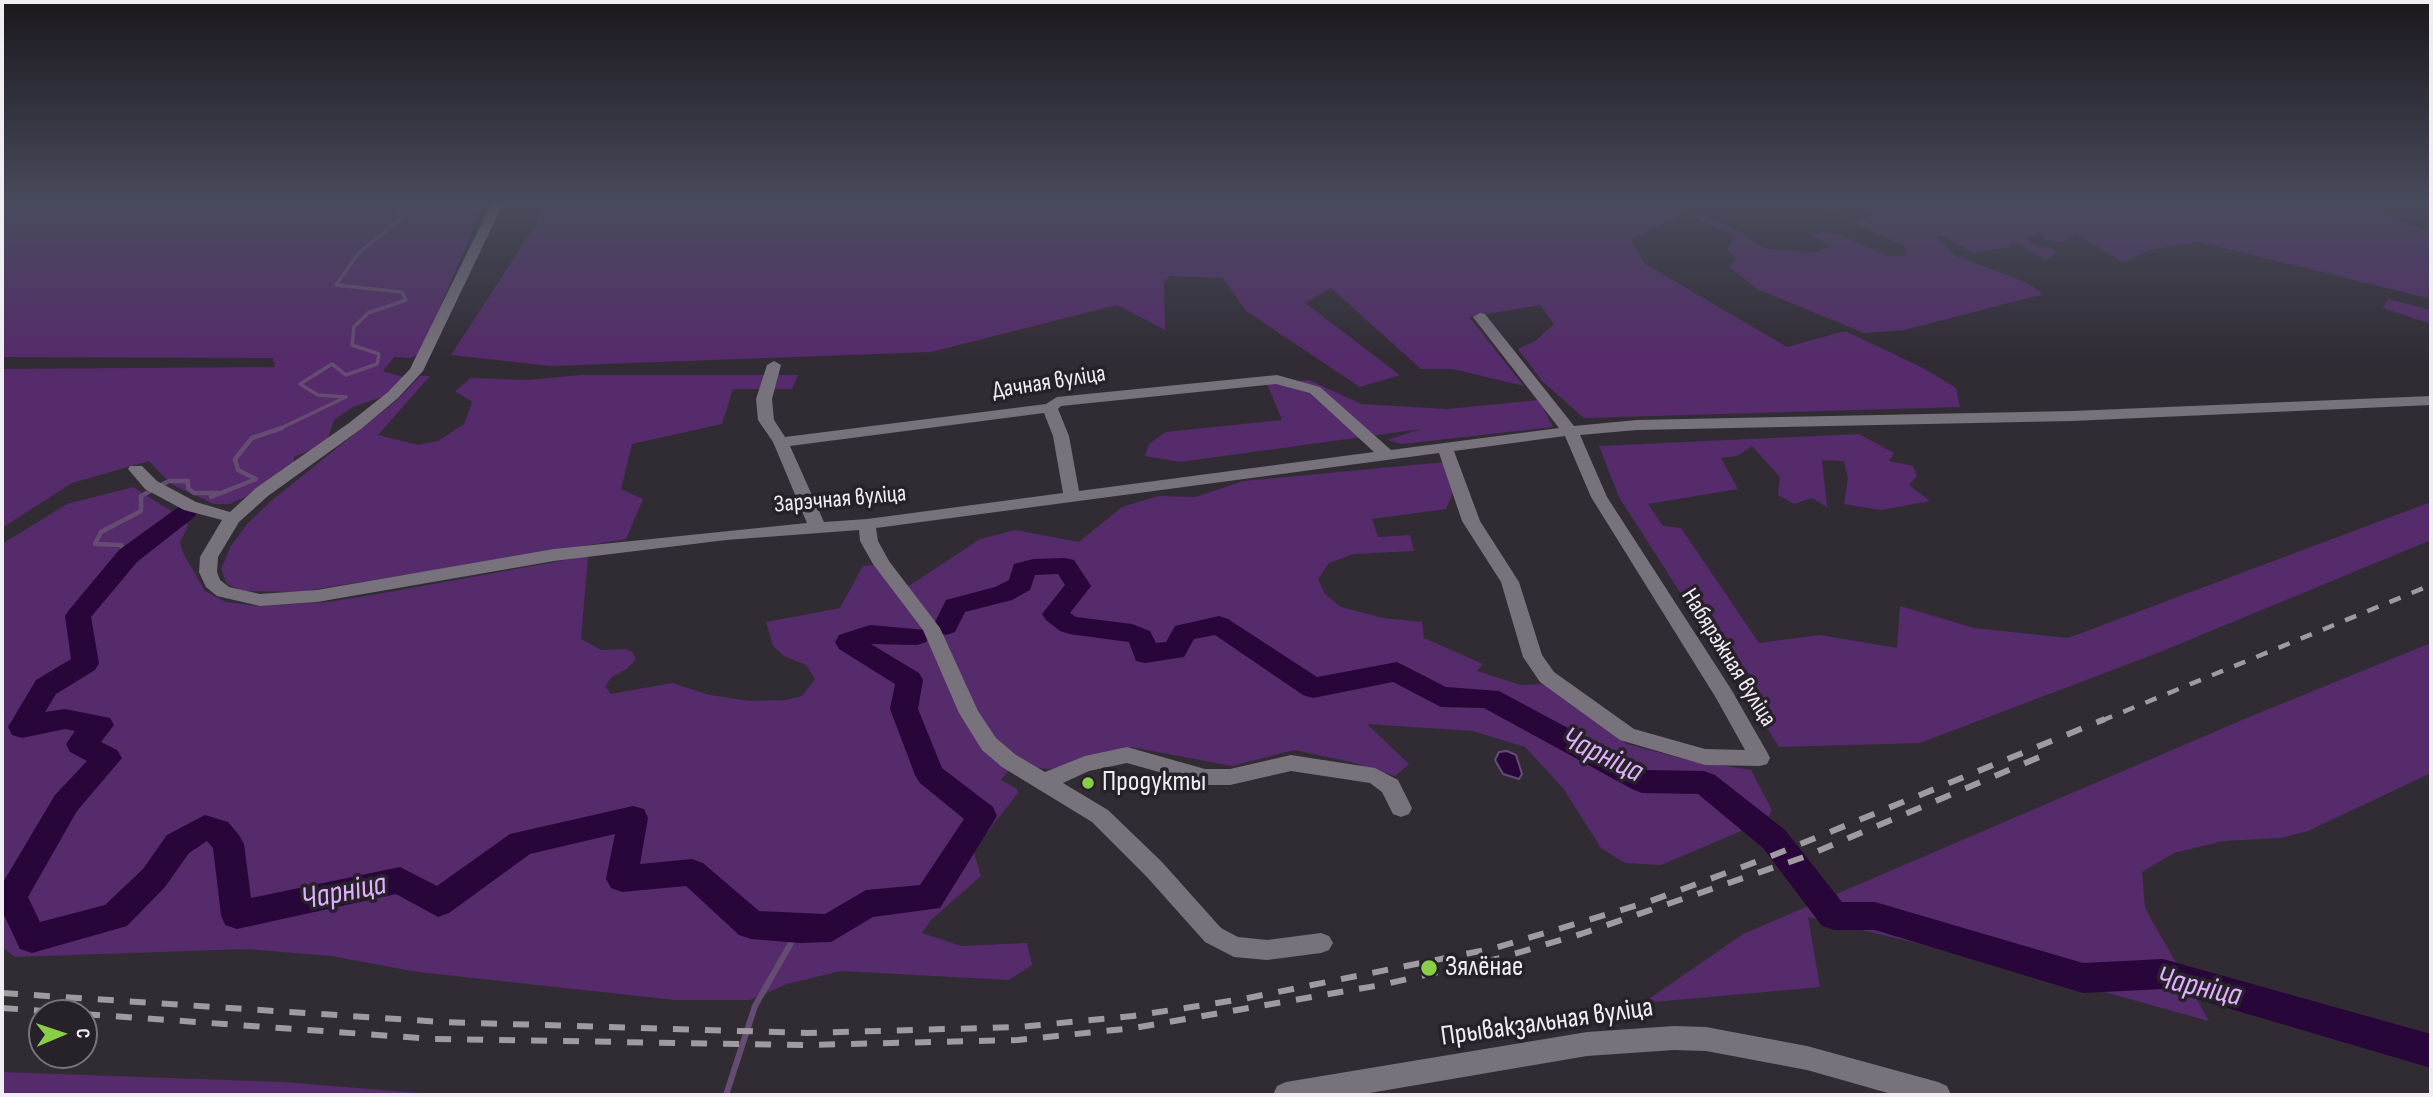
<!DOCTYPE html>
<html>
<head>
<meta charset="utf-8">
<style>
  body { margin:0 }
  #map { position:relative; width:2433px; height:1097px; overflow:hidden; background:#312c34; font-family:"Sofia Sans Condensed",sans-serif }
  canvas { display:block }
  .frame { position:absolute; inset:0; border:4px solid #f1eef3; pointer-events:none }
  .north { position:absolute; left:28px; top:999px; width:70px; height:70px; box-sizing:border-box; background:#27222a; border:2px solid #78747a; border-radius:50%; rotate:88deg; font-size:19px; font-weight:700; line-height:28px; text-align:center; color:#f1eef3 }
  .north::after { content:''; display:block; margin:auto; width:24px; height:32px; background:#8ace47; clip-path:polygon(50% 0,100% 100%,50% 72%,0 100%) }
</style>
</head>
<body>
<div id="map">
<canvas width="2433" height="1097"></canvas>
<div class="frame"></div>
<div class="north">С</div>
</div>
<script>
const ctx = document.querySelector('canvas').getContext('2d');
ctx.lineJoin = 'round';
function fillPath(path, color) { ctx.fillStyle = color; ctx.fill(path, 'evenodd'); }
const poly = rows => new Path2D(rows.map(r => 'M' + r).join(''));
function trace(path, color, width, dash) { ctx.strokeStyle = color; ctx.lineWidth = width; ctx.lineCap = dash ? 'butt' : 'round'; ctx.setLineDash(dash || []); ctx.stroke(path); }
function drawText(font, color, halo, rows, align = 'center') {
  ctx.font = font + ' "Sofia Sans Condensed",sans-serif'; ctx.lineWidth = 7; ctx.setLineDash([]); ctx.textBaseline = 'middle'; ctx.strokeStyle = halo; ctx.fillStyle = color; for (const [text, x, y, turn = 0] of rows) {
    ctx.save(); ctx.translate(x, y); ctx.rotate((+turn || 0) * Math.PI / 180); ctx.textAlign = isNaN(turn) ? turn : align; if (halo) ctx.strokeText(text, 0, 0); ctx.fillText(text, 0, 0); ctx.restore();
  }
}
fillPath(poly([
  [2,204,484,204,420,354,410,358,394,357,383,371,403,377,385,396,353,407,334,420,326,443,294,457,294,465,258,491,230,504,214,504,171,484,149,461,72,483,2,528,2,369,275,367,273,358,2,357],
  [539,204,1691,204,1699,207,1631,239,1644,263,1787,347,1845,331,1923,368,1956,388,1960,407,1584,418,1542,381,1518,349,1535,341,1554,324,1540,305,1469,317,1524,386,1453,369,1421,369,1331,288,1305,303,1400,375,1360,387,1246,311,1223,278,1170,276,1164,283,1165,330,1117,305,931,352,551,366,451,355,538,221],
  [1814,204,2354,204,2431,232,2431,299,2199,242,2154,249,2123,262,2077,235,2061,243,2045,240,2040,232,2027,238,2037,247,2049,247,2057,253,2045,260,2014,241,2009,247,1973,253,1946,237,1935,236,1954,255,2025,282,2044,294,1904,330,1864,333,1757,289,1729,267,1737,259,1727,250,1736,236,1694,218,1700,215,1743,233,1763,248,1813,253,1831,245,1811,235,1826,232,1842,236,1888,256,1901,256,1908,252,1904,246,1854,223,1872,215,1852,207,1833,213],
  [2388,299,2431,310,2431,324,2383,308],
  [580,375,798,375,792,389,733,389,722,424,632,444,621,489,643,499,626,539,299,592,243,591,227,584,221,569,231,546,247,524,272,500,397,400,420,376,430,376,378,435,418,445,438,441,464,424,472,402,455,391,471,378,528,380],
  [1309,380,1361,404,1447,409,1539,400,1553,427,1402,444,1387,440,1421,429,1180,462,1145,456,1149,444,1166,432,1282,420,1267,384],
  [1859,434,1894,453,1889,461,1913,466,1917,476,1909,485,1930,501,1881,510,1844,504,1848,478,1844,461,1822,460,1827,507,1812,498,1794,504,1778,495,1780,477,1752,446,1737,456,1721,458,1738,489,1648,504,1663,526,1681,528,1759,643,1820,635,1897,648,1900,606,1974,628,2068,638,2431,502,2431,540,2160,652,1920,743,1779,747,1619,497,1599,446],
  [1445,462,1455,487,1446,509,1372,519,1378,537,1410,535,1414,551,1353,554,1329,563,1318,579,1325,594,1341,607,1383,618,1422,622,1424,638,1483,664,1477,671,1521,685,1552,684,1627,744,1687,760,1751,770,1772,810,1767,820,1661,865,1625,863,1601,848,1563,788,1525,747,1473,731,1367,724,1409,764,1395,776,1351,762,1294,750,1232,766,1131,747,1051,769,1012,766,1001,780,1017,789,1018,793,973,850,981,876,931,920,922,933,961,946,1027,943,1032,965,1009,980,841,971,787,984,750,1000,675,1000,418,972,331,956,246,949,15,957,2,947,2,544,67,504,133,487,184,519,188,526,180,542,183,553,205,591,226,602,257,606,328,602,378,594,588,556,581,639,601,650,625,649,632,652,636,659,628,668,612,677,605,686,611,694,672,683,710,695,750,701,786,700,802,696,815,679,806,665,784,656,773,646,766,622,840,608,863,566,882,564,909,586,980,539,1015,530,1079,542,1122,507,1158,496,1195,497,1244,481],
  [2431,643,2431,773,2308,831,2280,838,2223,841,2174,853,2142,872,2145,908,2209,1021,1999,963,1808,917,1820,987,1643,1003,1743,934,2249,717],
  [2,1072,283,1082,444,1095,2,1095]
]), '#552b6b');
const water = poly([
  [1507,751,1516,755,1522,774,1519,779,1503,774,1495,760,1499,752,1507,751]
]);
fillPath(water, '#29063a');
trace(water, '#654c72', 2);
trace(poly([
  [277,430,346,397,318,395,300,384,332,364,346,375,377,364,379,354,352,345,354,327,368,313,406,300,402,292,336,285,358,254,401,218,394,204]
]), '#654c72', 3.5);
trace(poly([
  [211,497,256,479,238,470,235,459,252,438,282,428],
  [128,556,121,545,95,544,101,532,141,511,141,496,169,481,188,481,188,488,194,493,218,493]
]), '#654c72', 4.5);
trace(poly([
  [726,1095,755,1006,799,929]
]), '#654c72', 6);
fillPath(poly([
  [185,506,193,508,197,513,193,518,137,562,91,617,99,663,95,670,56,694,45,712,65,709,110,718,114,725,101,742,117,750,122,758,77,811,28,897,40,922,105,905,143,869,167,835,205,815,228,822,239,835,244,844,251,898,400,867,437,886,510,834,633,806,644,809,648,818,640,864,692,859,703,863,759,911,825,914,866,890,920,885,964,819,920,783,915,775,890,709,895,684,839,649,835,642,839,635,870,625,926,630,930,636,926,642,917,645,871,644,919,673,923,680,918,709,942,768,993,807,997,816,940,908,873,917,831,942,799,943,751,939,739,935,686,886,622,892,611,888,606,879,615,834,530,854,449,913,438,917,396,894,237,929,225,925,221,915,213,848,207,841,189,853,165,887,127,926,32,953,20,949,2,911,2,884,55,795,87,761,70,752,66,744,75,731,65,729,22,738,12,735,8,727,36,680,71,659,65,616,69,610,119,550,177,508,185,506],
  [1065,558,1074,560,1091,586,1070,613,1076,617,1132,624,1150,631,1156,643,1166,642,1175,626,1219,616,1228,619,1317,677,1397,662,1446,687,1499,691,1646,770,1704,771,1715,775,1785,830,1842,902,1875,902,2083,963,2163,959,2431,1034,2431,1068,2163,989,2083,993,1875,930,1834,930,1822,926,1763,848,1698,794,1642,793,1632,789,1484,708,1441,707,1393,682,1313,698,1303,695,1215,635,1194,639,1184,657,1145,663,1136,661,1129,642,1069,634,1060,631,1046,620,1042,614,1065,585,1058,574,1035,575,1030,590,1012,600,965,612,955,632,946,635,937,632,933,626,946,600,995,587,1009,580,1014,564,1033,559,1065,558]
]), '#29063a');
fillPath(poly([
  [491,204,503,204,423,371,398,398,361,429,268,496,239,522,218,557,217,572,220,580,229,587,260,594,317,590,554,549,807,523,773,442,758,420,756,399,767,365,774,361,781,365,772,399,774,420,785,437,1046,404,1057,397,1277,375,1320,387,1391,450,1559,428,1473,317,1480,313,1485,314,1574,426,1637,420,2072,411,2431,396,2431,405,2072,421,1637,430,1580,435,1607,497,1731,689,1767,752,1770,758,1767,764,1760,766,1705,765,1620,740,1540,682,1523,657,1501,582,1462,521,1439,453,876,528,878,541,889,561,940,628,978,711,996,738,1016,755,1045,772,1085,756,1127,747,1205,769,1230,769,1291,755,1375,768,1398,780,1412,808,1409,814,1401,817,1393,814,1382,792,1370,783,1291,771,1230,785,1205,785,1127,763,1089,771,1063,783,1108,810,1162,862,1221,928,1238,937,1267,940,1321,933,1329,936,1333,943,1329,950,1321,953,1267,960,1234,957,1205,942,1146,876,1092,822,1002,767,982,750,959,713,923,630,873,564,860,541,859,530,726,540,554,561,317,602,260,606,217,596,206,587,199,572,200,557,222,520,184,510,145,489,128,469,130,466,142,466,157,481,196,502,230,512,256,488,349,423,388,392,410,369,491,204],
  [1276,384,1310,393,1374,452,1079,491,1069,436,1058,409,1061,406,1276,384],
  [1044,413,1053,436,1063,493,867,519,824,522,790,446,1044,413],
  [1565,436,1591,497,1716,698,1745,750,1705,749,1634,729,1554,672,1542,655,1519,582,1480,521,1454,451,1565,436],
  [1674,1026,1706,1027,1807,1046,1938,1082,1947,1086,1951,1095,1895,1095,1807,1070,1706,1051,1674,1050,1587,1056,1358,1095,1273,1095,1277,1086,1286,1082,1587,1032,1674,1026]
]), '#78727c');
trace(poly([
  [2101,721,2431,585]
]), '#9f9ba1', 4.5, [12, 12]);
trace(poly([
  [2,993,442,1022,807,1033,1019,1027,1133,1016,1243,999,1495,948,1648,902,1769,857,2105,719],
  [2,1008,73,1013],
  [84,1014,434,1039,804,1045,1018,1040,1134,1028,1381,985,1500,958,1581,934,1804,857,2044,755]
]), '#9f9ba1', 6, [16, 16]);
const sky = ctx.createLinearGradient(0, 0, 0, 358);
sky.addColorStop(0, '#1b181d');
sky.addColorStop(0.57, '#484b5c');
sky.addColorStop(1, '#484b5c00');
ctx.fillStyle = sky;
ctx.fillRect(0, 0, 2433, 358);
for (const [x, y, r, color] of [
  [1088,783,7,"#8ace47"],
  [1429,968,9,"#8ace47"]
]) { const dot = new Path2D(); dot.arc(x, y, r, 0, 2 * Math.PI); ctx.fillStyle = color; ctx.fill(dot); trace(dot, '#27222a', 2.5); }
drawText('24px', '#f1eef3', '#27222a', [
  ["Дачная вуліца",1049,383,-9],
  ["Зарэчная вуліца",840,500,-5],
  ["Набярэжная вуліца",1728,658,58]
]);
drawText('28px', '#f1eef3', '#27222a', [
  ["Продукты",1102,783],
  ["Зялёнае",1445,968]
], 'left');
drawText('28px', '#f1eef3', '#27222a', [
  ["Прывакзальная вуліца",1547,1023,-8]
]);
drawText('italic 32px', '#e0affe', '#27222a', [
  ["Чарніца",1602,756,26],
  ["Чарніца",344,893,-11],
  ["Чарніца",2199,988,13]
]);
</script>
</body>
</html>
